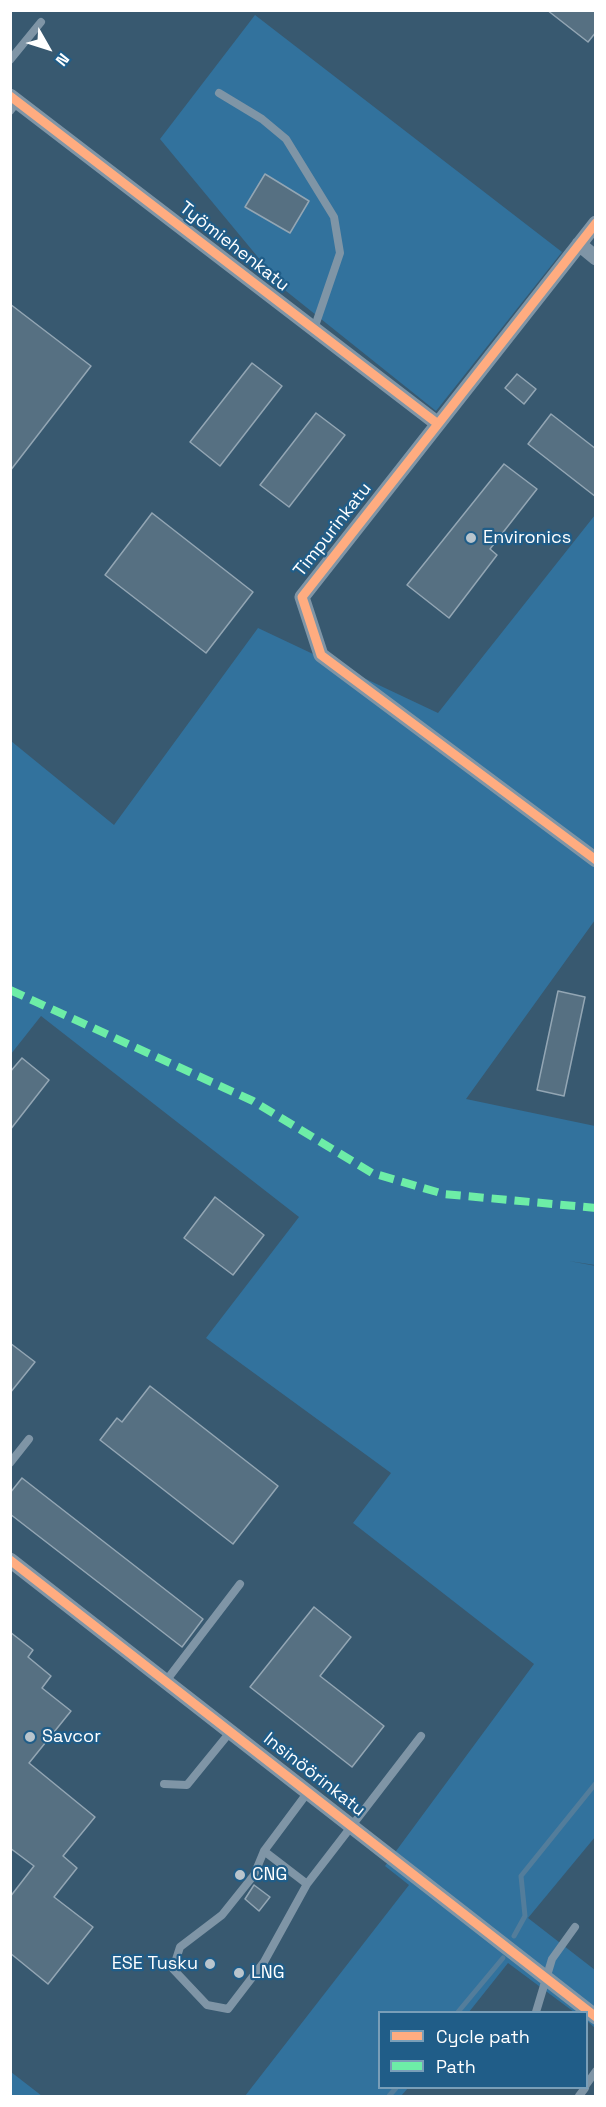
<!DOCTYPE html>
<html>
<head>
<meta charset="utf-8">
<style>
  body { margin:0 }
  #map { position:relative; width:606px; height:2107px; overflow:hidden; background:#385970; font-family:"Space Grotesk",sans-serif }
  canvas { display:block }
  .frame { position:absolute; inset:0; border:12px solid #fff; pointer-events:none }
  .legend { position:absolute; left:378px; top:2011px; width:210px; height:78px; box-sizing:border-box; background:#205d88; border:2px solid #799eb8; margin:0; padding:8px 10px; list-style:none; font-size:18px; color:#fff }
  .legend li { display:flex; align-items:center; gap:12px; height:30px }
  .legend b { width:30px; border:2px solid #799eb8 }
  .north { position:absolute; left:18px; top:18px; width:60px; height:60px; -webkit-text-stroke:4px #205d88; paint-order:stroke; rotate:129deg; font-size:16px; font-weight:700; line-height:24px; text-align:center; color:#fff }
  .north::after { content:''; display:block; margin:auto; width:21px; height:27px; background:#fff; clip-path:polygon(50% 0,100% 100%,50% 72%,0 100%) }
</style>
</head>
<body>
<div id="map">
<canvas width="606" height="2107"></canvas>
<div class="frame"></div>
<ul class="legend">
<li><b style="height:8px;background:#ffac80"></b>Cycle path</li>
<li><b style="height:8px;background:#6deda7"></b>Path</li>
</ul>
<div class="north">N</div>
</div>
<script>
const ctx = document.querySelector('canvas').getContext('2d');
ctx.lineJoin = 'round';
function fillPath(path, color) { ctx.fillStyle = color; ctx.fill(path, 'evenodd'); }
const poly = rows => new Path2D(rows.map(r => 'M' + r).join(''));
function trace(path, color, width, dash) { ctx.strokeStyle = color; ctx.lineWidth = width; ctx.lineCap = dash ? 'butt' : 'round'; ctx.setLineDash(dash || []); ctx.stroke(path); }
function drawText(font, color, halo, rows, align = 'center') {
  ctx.font = font + ' "Space Grotesk",sans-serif'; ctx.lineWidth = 4.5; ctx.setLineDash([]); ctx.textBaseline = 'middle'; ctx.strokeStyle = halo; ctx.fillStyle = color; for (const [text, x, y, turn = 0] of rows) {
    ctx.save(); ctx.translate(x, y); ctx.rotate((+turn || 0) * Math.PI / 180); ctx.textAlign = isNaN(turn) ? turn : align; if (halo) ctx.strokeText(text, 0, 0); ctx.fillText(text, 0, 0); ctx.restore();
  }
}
fillPath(poly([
  [255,15,562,252,436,411,286,291,160,139],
  [595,515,595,920,466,1099,595,1126,595,1265,569,1261,596,1266,595,1837,528,1918,595,1970,595,2028,587,2021,586,2012,574,2012,508,1963,469,2012,380,2012,380,2088,408,2088,401,2096,245,2096,409,1885,385,1866,534,1664,353,1523,391,1473,206,1338,299,1217,41,1016,11,1054,11,741,114,825,258,628,438,713],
  [11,2072,42,2096,11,2096]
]), '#32729d');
trace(poly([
  [514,1936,525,1916,521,1876,596,1783],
  [458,2012,503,1958],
  [389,2096,396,2088]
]), '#537d9b', 5);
const building = poly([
  [547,10,596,10,596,32,588,42,547,10],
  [265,174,309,201,290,233,245,207,265,174],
  [10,304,91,366,10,471,10,304],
  [252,363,282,386,220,466,190,442,252,363],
  [517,374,536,389,524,404,505,388,517,374],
  [316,413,345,435,289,507,260,485,316,413],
  [551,414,596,449,596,497,528,444,551,414],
  [504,464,537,489,490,549,497,555,449,618,407,585,504,464],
  [152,513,253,592,206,653,105,575,152,513],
  [558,991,585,997,564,1096,537,1090,558,991],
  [22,1058,49,1080,10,1130,10,1072,22,1058],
  [215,1197,264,1235,233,1275,184,1238,215,1197],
  [10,1343,35,1362,10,1393,10,1343],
  [150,1386,278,1486,233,1544,100,1440,117,1418,122,1422,150,1386],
  [22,1478,203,1619,182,1647,10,1514,10,1493,22,1478],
  [314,1607,351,1637,320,1676,384,1726,352,1767,250,1687,314,1607],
  [10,1632,33,1650,28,1657,51,1676,42,1688,71,1711,29,1763,95,1817,63,1856,77,1868,54,1897,93,1927,48,1984,10,1953,10,1897,34,1866,10,1848,10,1632],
  [254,1885,270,1897,259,1911,245,1899,254,1885]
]);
fillPath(building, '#567082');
trace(building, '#93a6b4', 1.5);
trace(poly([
  [10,60,41,22],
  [219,93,262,119,286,139,334,217,340,253,314,329],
  [10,111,18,101],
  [10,1463,29,1439],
  [166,1681,240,1584],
  [164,1784,187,1785,231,1731],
  [308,1792,264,1851,254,1875,222,1915,180,1947,173,1969,207,2005,228,2009,264,1962,307,1884,421,1736],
  [264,1851,307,1884],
  [536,2012,552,1959,575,1927],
  [586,2085,596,2071],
  [579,2096,585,2088]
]), '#7f95a6', 8);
trace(poly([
  [10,96,438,424],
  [596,223,302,597,321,655,596,860],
  [579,244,596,258],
  [10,1560,596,2017]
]), '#7f95a6', 15);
trace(poly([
  [10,990,253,1101,372,1173,444,1194,596,1208]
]), '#6deda7', 8, [15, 8]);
trace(poly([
  [10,96,438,424],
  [596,223,302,597,321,655,596,860],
  [10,1560,596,2017]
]), '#ffac80', 9);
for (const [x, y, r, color] of [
  [471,538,6,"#b9c5cd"],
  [30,1737,6,"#b9c5cd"],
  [240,1875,6,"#b9c5cd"],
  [210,1964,6,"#b9c5cd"],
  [239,1973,6,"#b9c5cd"]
]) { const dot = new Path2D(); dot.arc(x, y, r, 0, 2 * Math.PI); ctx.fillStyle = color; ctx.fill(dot); trace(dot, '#205d88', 2); }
drawText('18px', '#fff', '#205d88', [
  ["Työmiehenkatu",234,247,38],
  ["Timpurinkatu",333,530,-52],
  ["Insinöörinkatu",314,1775,38]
]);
drawText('18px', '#fff', '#205d88', [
  ["Environics",483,538],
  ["Savcor",42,1737],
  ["CNG",252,1875],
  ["ESE Tusku",198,1964,"right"],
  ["LNG",251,1973]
], 'left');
</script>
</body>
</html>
